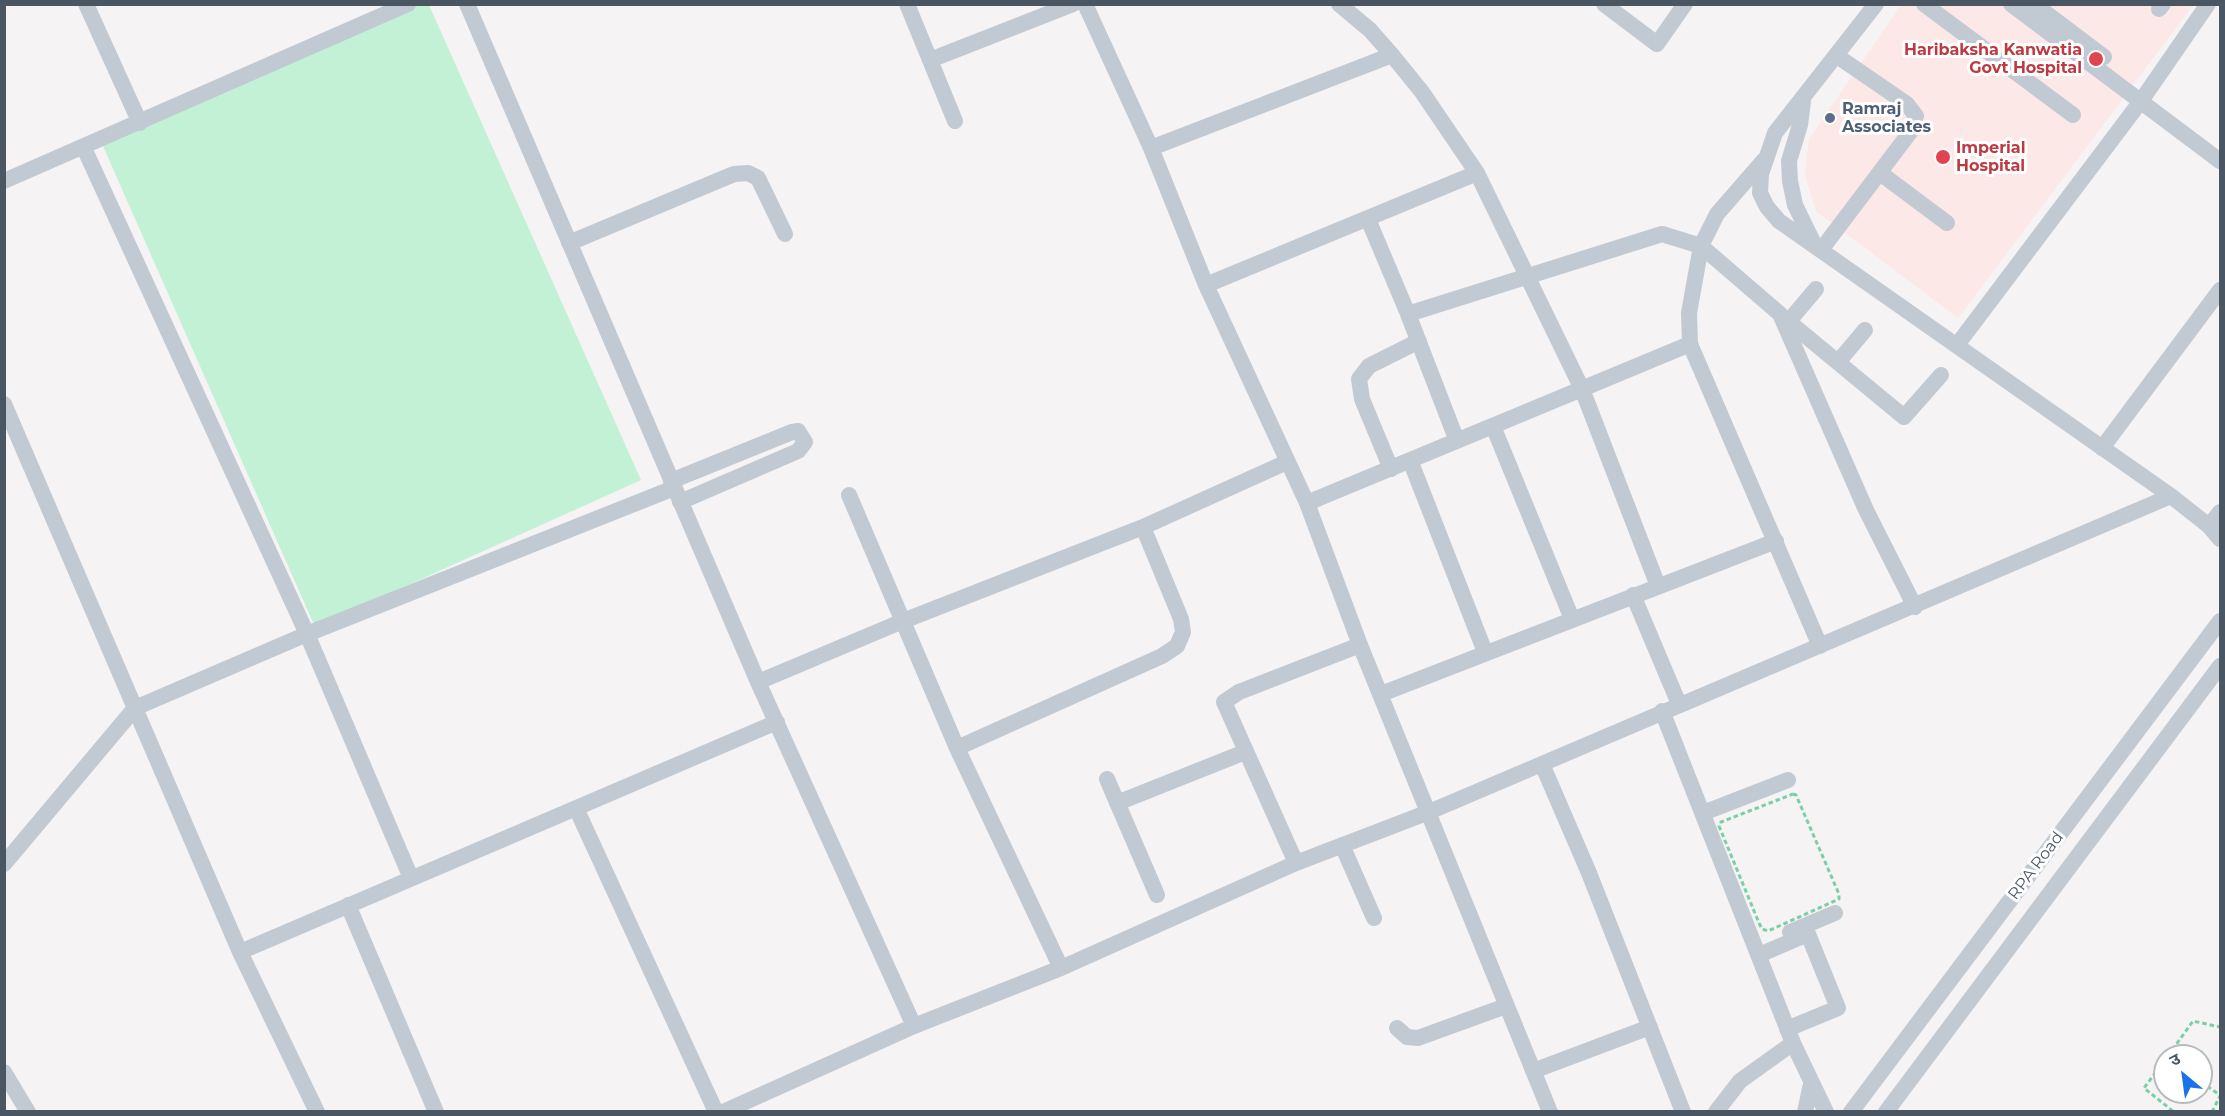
<!DOCTYPE html>
<html>
<head>
<meta charset="utf-8">
<style>
  body { margin:0 }
  #map { position:relative; width:2225px; height:1116px; overflow:hidden; background:#f5f3f3; font-family:Montserrat,"Noto Sans Devanagari",sans-serif }
  canvas { display:block }
  .frame { position:absolute; inset:0; border:6px solid #4a5661; pointer-events:none }
  .north { position:absolute; left:2153px; top:1044px; width:60px; height:60px; box-sizing:border-box; background:#fff; border:2px solid #b7bbc0; border-radius:50%; rotate:331deg; font-size:16px; font-weight:700; line-height:24px; text-align:center; color:#4a5661 }
  .north::after { content:''; display:block; margin:auto; width:21px; height:27px; background:#1a73e8; clip-path:polygon(50% 0,100% 100%,50% 72%,0 100%) }
</style>
</head>
<body>
<div id="map">
<canvas width="2225" height="1116"></canvas>
<div class="frame"></div>
<div class="north">उ</div>
</div>
<script>
const ctx = document.querySelector('canvas').getContext('2d');
ctx.lineJoin = 'round';
function fillPath(path, color) { ctx.fillStyle = color; ctx.fill(path, 'evenodd'); }
const poly = rows => new Path2D(rows.map(r => 'M' + r).join(''));
function trace(path, color, width, dash) { ctx.strokeStyle = color; ctx.lineWidth = width; ctx.lineCap = dash ? 'butt' : 'round'; ctx.setLineDash(dash || []); ctx.stroke(path); }
function drawText(font, color, halo, rows, align = 'center') {
  ctx.font = font + ' Montserrat,sans-serif'; ctx.lineWidth = 6; ctx.setLineDash([]); ctx.textBaseline = 'middle'; ctx.strokeStyle = halo; ctx.fillStyle = color; for (const [text, x, y, turn = 0] of rows) {
    ctx.save(); ctx.translate(x, y); ctx.rotate((+turn || 0) * Math.PI / 180); ctx.textAlign = isNaN(turn) ? turn : align; if (halo) ctx.strokeText(text, 0, 0); ctx.fillText(text, 0, 0); ctx.restore();
  }
}
fillPath(poly([
  [1901,5,2193,5,1958,318,1816,211,1805,175,1809,139]
]), '#fce8e6');
fillPath(poly([
  [400,5,429,5,641,480,315,627,99,137]
]), '#c3f1d5');
trace(poly([
  [1793,794,1796,795,1839,894,1839,899,1768,931,1762,929,1759,923,1719,826,1721,822,1793,794],
  [2168,1056,2193,1021,2220,1027],
  [2165,1060,2144,1088,2174,1112],
  [2201,1082,2220,1095],
  [2212,1112,2220,1096]
]), '#7ad0a6', 3, [4.5, 3]);
trace(poly([
  [86,4,140,123],
  [467,4,758,682,914,1026],
  [907,4,955,121],
  [1085,4,1151,148,1206,285,1307,503,1360,645,1550,1112],
  [1339,4,1370,30,1392,55],
  [1604,4,1657,44,1685,4],
  [1876,4,1775,133,1761,174,1760,193,1767,207,1779,221,2171,496,2209,526,2220,539],
  [1924,4,2073,115],
  [2011,4,2220,161],
  [2034,4,2104,57],
  [2159,9,2163,4],
  [930,60,1073,4],
  [1803,101,1800,125,1789,161,1790,181,1795,205,1814,244],
  [84,148,307,634,411,878],
  [1151,148,1392,55,1422,92,1477,173,1582,389,1658,586],
  [1880,173,1947,223],
  [4,181,408,4],
  [1368,219,1408,314],
  [569,243,734,174,748,173,758,178,785,234],
  [1821,250,1911,131,1916,116,1907,104,1837,56],
  [1206,285,1477,173],
  [1783,317,1904,417,1941,375],
  [1789,321,1816,289],
  [1690,344,1689,313,1701,246,1717,214,1764,160],
  [1957,345,2141,101,2208,4],
  [1838,362,1865,330],
  [4,404,240,952,317,1112],
  [1493,426,1572,619],
  [1457,441,1408,314,1662,234,1701,246,1780,314,1866,510,1915,607],
  [2102,448,2220,290],
  [1410,460,1485,652],
  [1391,469,1362,399,1359,379,1369,366,1419,341],
  [671,481,792,432,798,431,805,442,798,451,680,502],
  [849,495,957,748,1061,968],
  [1307,503,1690,344,1820,646],
  [2209,526,2220,512],
  [1633,595,1679,704],
  [758,682,903,621,1143,527,1287,462],
  [1381,694,1776,541],
  [1662,711,1793,1043,1826,1112],
  [957,748,1162,656,1177,646,1183,632,1181,619,1143,527],
  [1542,764,1589,873,1683,1112],
  [1107,779,1157,895],
  [1117,803,1245,752],
  [576,808,716,1112],
  [1703,813,1788,780],
  [1342,845,1374,918],
  [1296,863,1224,702,1239,692,1360,645],
  [4,864,135,708,307,634,674,488],
  [348,905,436,1112],
  [1790,932,1835,913],
  [240,952,777,722],
  [1759,955,1808,934,1838,1008,1787,1029],
  [1397,1028,1407,1037,1418,1038,1506,1006],
  [1533,1071,1650,1027],
  [4,1072,28,1112],
  [723,1112,914,1026,1061,968,1296,863,1429,812,2171,496],
  [1716,1112,1740,1081,1793,1043],
  [1805,1112,1811,1084],
  [1851,1112,2220,621],
  [1886,1112,2220,666]
]), '#c1cad2', 16);
for (const [x, y, r, color] of [
  [2096,59,8,"#e0444e"],
  [1830,118,6,"#5c6f8a"],
  [1943,157,8,"#e0444e"]
]) { const dot = new Path2D(); dot.arc(x, y, r, 0, 2 * Math.PI); ctx.fillStyle = color; ctx.fill(dot); trace(dot, '#fff', 2); }
drawText('bold 16px', '#be3a42', '#fff', [
  ["Haribaksha Kanwatia",2082,50],
  ["Govt Hospital",2082,68],
  ["Imperial",1956,148,"left"],
  ["Hospital",1956,166,"left"]
], 'right');
drawText('bold 16px', '#4e5e75', '#fff', [
  ["Ramraj",1842,109],
  ["Associates",1842,127]
], 'left');
drawText('16px', '#4a5661', '#fff', [
  ["RPA Road",2036,866,-53]
]);
</script>
</body>
</html>
